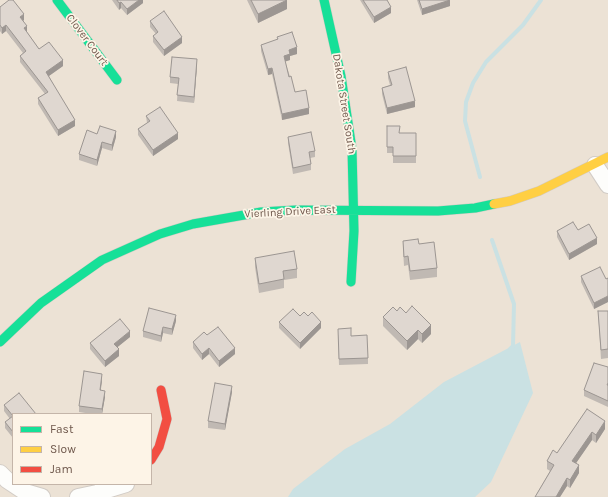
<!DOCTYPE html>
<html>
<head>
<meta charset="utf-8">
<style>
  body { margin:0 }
  #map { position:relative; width:608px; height:497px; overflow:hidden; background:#f3efe7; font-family:Karla,sans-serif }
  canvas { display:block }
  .legend { position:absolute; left:12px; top:413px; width:140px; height:72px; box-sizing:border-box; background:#fdf4e7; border:1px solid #c4b5a9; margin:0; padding:5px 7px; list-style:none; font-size:12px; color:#6e574b }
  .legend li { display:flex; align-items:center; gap:8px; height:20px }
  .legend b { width:20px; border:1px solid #c4b5a9 }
</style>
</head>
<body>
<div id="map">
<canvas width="608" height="497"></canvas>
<ul class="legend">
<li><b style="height:5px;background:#16e098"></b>Fast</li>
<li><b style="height:5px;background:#ffcf43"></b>Slow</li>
<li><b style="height:5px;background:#f24e42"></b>Jam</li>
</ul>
</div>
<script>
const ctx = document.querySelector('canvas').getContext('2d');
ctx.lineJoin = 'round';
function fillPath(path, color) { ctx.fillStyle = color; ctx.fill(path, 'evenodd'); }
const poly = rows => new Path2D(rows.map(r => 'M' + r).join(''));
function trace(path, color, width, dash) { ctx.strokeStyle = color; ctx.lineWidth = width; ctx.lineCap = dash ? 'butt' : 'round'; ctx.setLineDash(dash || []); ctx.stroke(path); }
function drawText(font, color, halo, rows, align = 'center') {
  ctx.font = font + ' Karla,sans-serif'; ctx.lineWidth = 3.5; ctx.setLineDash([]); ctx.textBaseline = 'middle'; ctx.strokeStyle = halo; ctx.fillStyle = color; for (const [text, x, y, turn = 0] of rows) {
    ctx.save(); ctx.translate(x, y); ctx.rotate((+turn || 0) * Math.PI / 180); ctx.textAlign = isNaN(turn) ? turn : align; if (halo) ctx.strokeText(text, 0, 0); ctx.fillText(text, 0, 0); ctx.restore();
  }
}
fillPath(poly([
  [0,0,608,0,608,497,0,497],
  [13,414,151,414,151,484,13,484]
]), '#ece2d5');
fillPath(poly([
  [520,342,533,393,491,482,475,497,288,497,293,489,345,449,390,424,444,382]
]), '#cae1e3');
trace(poly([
  [480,177,465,121,466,102,473,83,486,62,523,25,541,0],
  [492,240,514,304,513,346,510,349]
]), '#cae1e3', 4);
const street = poly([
  [595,165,608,185],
  [0,473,7,480,25,492,42,497],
  [78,497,97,493,126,484]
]);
const fast = poly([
  [57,0,117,80],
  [324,0,341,76,352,149,354,231,351,282],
  [0,342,41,303,102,260,160,234,193,224,261,212,296,210,438,211,475,208,494,204]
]);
const slow = poly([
  [494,204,510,201,539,191,608,157]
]);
const jam = poly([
  [151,460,159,447,167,419,161,390]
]);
trace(street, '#d2ccc6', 18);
trace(fast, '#d2cbc4', 10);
trace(slow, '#d2cbc4', 10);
trace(jam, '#d2cbc4', 10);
trace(street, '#fdfdfb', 16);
trace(fast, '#16e098', 9);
trace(slow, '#ffcf43', 9);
trace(jam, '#f24e42', 9);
fillPath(poly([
  [112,0,143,0,143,3,127,15,121,8,119,10],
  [247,0,287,0,287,9,258,23],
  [360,0,387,0,391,13,374,23],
  [417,0,449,0,450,6,422,15],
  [0,7,24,20,23,21,27,32,39,49,63,66,49,76,75,126,58,136,38,104,38,98,45,94,20,62,20,56,23,53,6,31,2,34,0,31],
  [150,21,182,43,164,56,153,42,153,36,156,34,150,27],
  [277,37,297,54,290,56,290,60,285,61,295,92,309,114,282,120,272,74,268,75,261,51,261,45,277,40],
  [197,65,194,103,177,101,178,84,170,83,170,77],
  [388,72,415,107,387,114,382,94,382,88,390,85,388,78],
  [146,116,178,139,153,156,138,135,138,129,147,123],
  [387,126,400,133,416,133,416,163,393,163,393,153,387,153],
  [97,134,116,137,112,151,102,148,97,166,79,160,79,154],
  [288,137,315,151,315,157,310,158,311,164,311,170,293,174,288,143],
  [578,230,597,244,569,260,557,237,557,231],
  [403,241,419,244,437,268,437,277,410,280,408,265,404,266,403,249],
  [255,258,297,269,297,278,284,280,284,288,259,293,255,267],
  [581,276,606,279,608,278,608,302,594,309,581,282],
  [397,311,406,313,431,334,422,343,418,339,407,350,383,326,383,317],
  [598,311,608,311,608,358,601,359],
  [300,316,308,316,321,328,300,349,279,328,279,322],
  [176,321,172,335,163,333,161,342,143,337,143,331],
  [207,335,235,354,219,367,209,354,202,360,193,348,193,342],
  [338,335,351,336,368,358,368,364,339,365],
  [130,337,117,347,119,356,105,367,90,349,90,343],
  [608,367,608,407,584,396,584,390],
  [102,380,100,391,105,397,102,414,92,414,79,412,79,406],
  [232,392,225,430,208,428,208,421],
  [4,405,13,414,13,438,5,428,5,422,10,419,4,411],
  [587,409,605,429,596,443,592,440,576,463,579,473,570,488,567,486,560,497,535,497,550,471,547,469,547,461,557,453]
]), '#c0b9b3');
fillPath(poly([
  [139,0,143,0,143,3,127,15,127,9],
  [287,0,287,9,258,23,258,14],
  [450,0,450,6,422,15,422,9],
  [121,2,121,8,119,10,119,3],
  [391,7,391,13,374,23,374,17],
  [24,14,24,20,20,23,20,17],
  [6,25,6,31,2,34,2,28],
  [27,26,27,32,24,34,24,28],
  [182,37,182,43,164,56,164,50],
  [297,47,297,54,290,56,290,60,284,62,284,56,289,50],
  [197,59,197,65,194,103,194,97],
  [63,60,63,66,46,78,46,72],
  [272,68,272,74,268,75,268,69],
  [415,101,415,107,387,114,387,108],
  [309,108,309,114,282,120,282,114],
  [75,120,75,126,58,136,58,130],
  [116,131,116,137,112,151,112,145],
  [178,133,178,139,153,156,153,150],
  [102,142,102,148,97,166,97,160],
  [597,238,597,244,569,260,569,254],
  [608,296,608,302,594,309,594,303],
  [176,315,176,321,172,335,172,329],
  [321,322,321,328,300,349,300,343],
  [431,325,431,334,422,343,422,334],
  [163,327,163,333,161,342,161,336],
  [418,330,418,339,407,350,407,341],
  [130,331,130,337,114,350,114,344],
  [209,348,209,354,202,360,202,354],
  [235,348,235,354,219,367,219,361],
  [119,349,119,356,105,367,105,361],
  [102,374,102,380,100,397,100,390],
  [232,386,232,392,225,430,225,424],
  [105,391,105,397,102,414,102,409],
  [605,421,605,429,596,443,596,435],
  [592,432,592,440,572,469,572,461],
  [579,465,579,473,570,488,570,480],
  [567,478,567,486,560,497,556,497]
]), '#9c9692');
const building = poly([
  [9,0,13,0,24,14,20,17,27,26,24,28,39,49,49,42,63,60,46,72,75,120,58,130,38,98,48,92,20,56,26,51,6,25,2,28,0,25,0,7,9,0],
  [117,0,139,0,127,9,121,2,119,3,117,0],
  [251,0,287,0,258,14,251,0],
  [363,0,387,0,391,7,374,17,363,0],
  [419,0,450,0,422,9,419,0],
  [164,11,182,37,164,50,153,36,158,32,150,21,164,11],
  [292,32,297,47,289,50,290,54,284,56,289,77,291,76,295,92,306,90,309,108,282,114,272,68,268,69,261,45,278,39,277,37,292,32],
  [172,57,197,59,194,97,177,95,179,78,170,77,172,57],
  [406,67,415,101,387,108,382,88,392,85,388,72,406,67],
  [160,107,178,133,153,150,138,129,150,121,146,116,160,107],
  [100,126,116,131,112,145,102,142,97,160,79,154,87,130,97,134,100,126],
  [387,126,400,126,399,133,416,133,416,156,393,156,393,147,387,147,387,126],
  [311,132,315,151,309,152,311,164,293,168,288,137,311,132],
  [573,222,578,230,589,224,597,238,569,254,557,231,573,222],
  [418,239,419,244,434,242,437,268,410,271,408,256,404,257,403,241,418,239],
  [294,251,297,269,283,271,284,279,259,284,255,258,294,251],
  [600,267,606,279,608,278,608,296,594,303,581,276,600,267],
  [412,306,431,325,422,334,418,330,407,341,383,317,393,307,397,311,400,307,406,313,412,306],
  [149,308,176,315,172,329,163,327,161,336,143,331,149,308],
  [293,309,300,316,304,312,308,316,312,312,321,322,300,343,279,322,293,309],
  [598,311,608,311,608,349,601,350,598,311],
  [120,319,130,331,114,344,119,349,105,361,90,343,120,319],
  [218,327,235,348,219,361,209,348,202,354,193,342,204,332,207,335,218,327],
  [351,328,351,336,367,335,368,358,339,359,338,329,351,328],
  [594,363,608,367,608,383,607,385,608,385,608,401,584,390,594,363],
  [84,371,102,374,100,390,105,391,102,409,79,406,84,371],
  [215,383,232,386,225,424,208,421,215,383],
  [19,393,36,414,13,414,13,432,5,422,13,416,4,405,19,393],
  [587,409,605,421,596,435,592,432,572,461,579,465,570,480,567,478,556,497,535,497,554,465,547,461,553,450,557,453,587,409]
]);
fillPath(building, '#dfd7d0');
trace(building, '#9c9692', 1);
drawText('11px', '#6e574b', '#fdf4e7', [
  ["Clover Court",87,40,53],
  ["Dakota Street South",344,104,81],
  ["Vierling Drive East",290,212,-3]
]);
</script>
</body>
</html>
